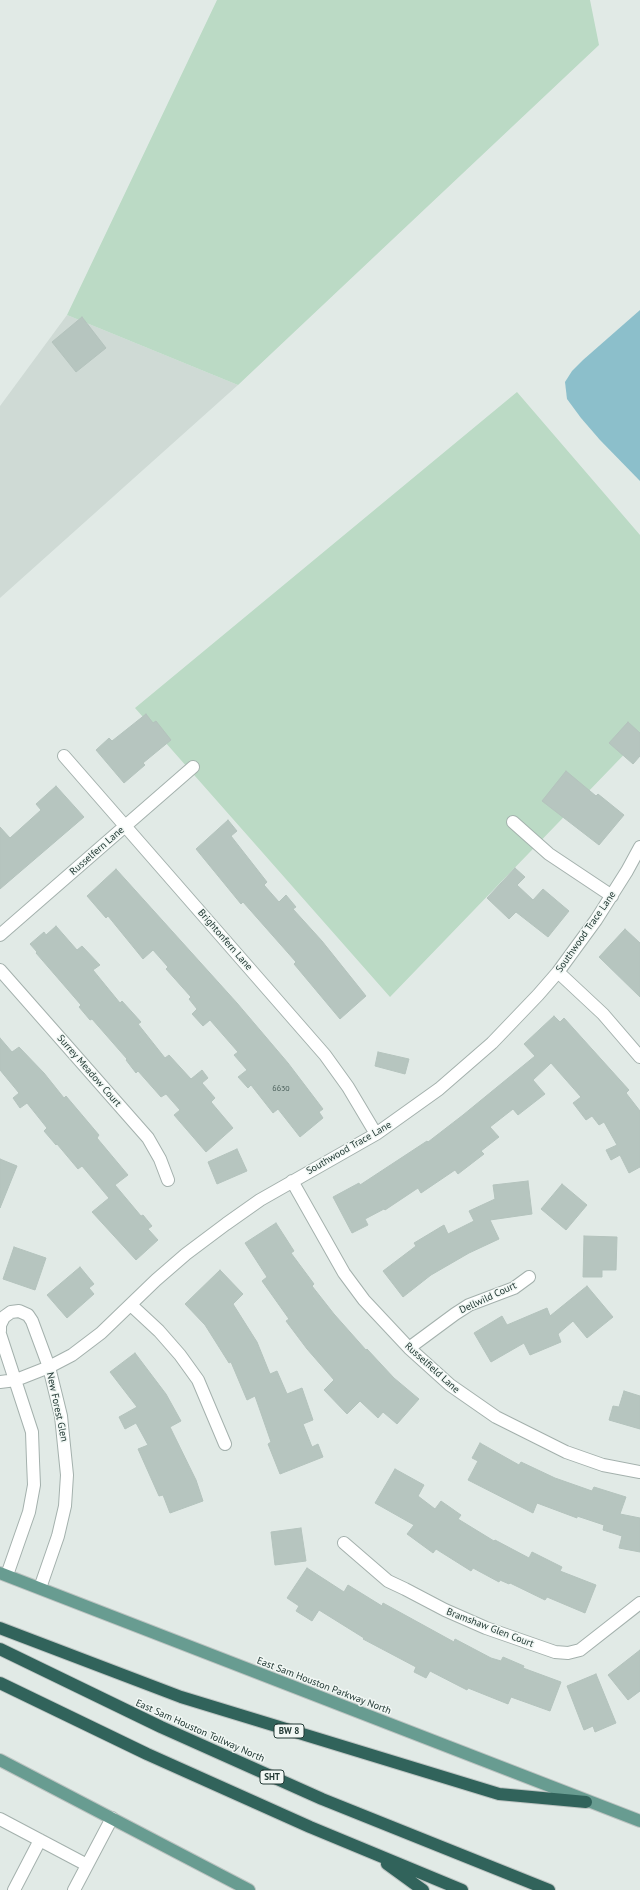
<!DOCTYPE html>
<html>
<head>
<meta charset="utf-8">
<style>
  body { margin:0 }
  canvas { display:block; background:#e1eae6 }
</style>
</head>
<body>
<canvas width="640" height="1890"></canvas>
<script>
const ctx = document.querySelector('canvas').getContext('2d');
ctx.lineJoin = 'round';
function fillPath(path, color) { ctx.fillStyle = color; ctx.fill(path, 'evenodd'); }
const poly = rows => new Path2D(rows.map(r => 'M' + r).join(''));
function trace(path, color, width, dash) { ctx.strokeStyle = color; ctx.lineWidth = width; ctx.lineCap = dash ? 'butt' : 'round'; ctx.setLineDash(dash || []); ctx.stroke(path); }
function drawText(font, color, halo, rows, align = 'center') {
  ctx.font = font + ' "PT Sans",sans-serif'; ctx.lineWidth = 3; ctx.setLineDash([]); ctx.textBaseline = 'middle'; ctx.strokeStyle = halo; ctx.fillStyle = color; for (const [text, x, y, turn = 0] of rows) {
    ctx.save(); ctx.translate(x, y); ctx.rotate((+turn || 0) * Math.PI / 180); ctx.textAlign = isNaN(turn) ? turn : align; if (halo) ctx.strokeText(text, 0, 0); ctx.fillText(text, 0, 0); ctx.restore();
  }
}
fillPath(poly([
  [67,315,238,385,0,598,0,406]
]), '#cfdad5');
fillPath(poly([
  [217,0,590,0,599,45,238,385,67,315],
  [517,392,640,535,640,738,390,997,135,708]
]), '#bbdac5');
fillPath(poly([
  [640,310,640,481,600,440,581,418,567,399,565,382,572,371,583,360]
]), '#8cbfcb');
const building = poly([
  [82,317,106,348,76,372,52,342,82,317],
  [146,714,153,723,156,721,171,740,143,763,145,765,124,783,96,750,109,738,112,741,146,714],
  [628,722,640,733,640,756,633,764,609,743,628,722],
  [566,771,596,796,598,794,624,815,599,845,542,801,566,771],
  [56,786,84,817,0,889,0,827,10,838,41,810,36,804,56,786],
  [228,820,237,831,231,836,267,882,264,885,279,902,286,895,296,907,293,909,322,941,366,996,340,1019,294,964,296,962,243,902,241,904,196,849,228,820],
  [515,868,525,877,517,885,533,900,543,889,569,911,548,937,516,912,509,919,487,898,515,868],
  [116,869,237,1003,288,1063,323,1109,319,1112,323,1118,300,1137,278,1109,273,1113,251,1085,248,1088,238,1077,247,1070,234,1055,238,1052,210,1020,203,1026,192,1014,197,1009,189,999,191,997,166,969,168,967,153,950,143,959,108,916,106,918,87,896,116,869],
  [56,926,77,950,82,946,100,965,93,970,120,1003,122,1001,141,1022,138,1024,165,1058,169,1055,191,1079,202,1070,208,1078,202,1083,215,1098,211,1102,233,1128,206,1152,174,1115,180,1110,166,1094,161,1097,138,1071,136,1073,126,1060,127,1059,92,1019,90,1020,79,1007,81,1005,36,953,37,952,30,944,44,932,46,935,56,926],
  [625,929,640,943,640,997,599,957,625,929],
  [554,1016,560,1022,564,1018,629,1090,626,1093,640,1111,640,1167,629,1173,620,1155,611,1160,606,1150,617,1145,604,1122,599,1125,592,1116,586,1120,573,1103,581,1097,551,1063,533,1080,545,1094,518,1115,513,1109,490,1127,499,1137,481,1151,484,1154,458,1174,455,1170,421,1193,418,1188,385,1210,384,1209,365,1219,368,1225,352,1233,333,1197,359,1183,360,1185,427,1141,428,1142,463,1115,535,1056,524,1044,554,1016],
  [0,1038,12,1052,19,1047,44,1073,64,1098,66,1096,99,1135,97,1138,128,1175,115,1185,141,1216,143,1215,152,1226,148,1229,158,1240,136,1260,92,1212,109,1198,82,1166,78,1169,57,1144,56,1145,44,1131,47,1128,27,1103,20,1108,13,1098,19,1093,0,1070,0,1038],
  [378,1052,409,1059,405,1074,375,1066,378,1052],
  [237,1149,247,1171,217,1184,208,1162,237,1149],
  [0,1159,17,1166,0,1208,0,1159],
  [528,1181,532,1214,490,1220,499,1239,469,1253,431,1275,403,1297,383,1271,416,1246,414,1243,444,1225,448,1234,474,1221,469,1211,495,1199,493,1185,528,1181],
  [562,1184,587,1205,566,1230,541,1209,562,1184],
  [276,1223,294,1251,291,1253,314,1284,312,1286,334,1314,366,1350,367,1349,394,1378,419,1399,397,1424,383,1412,378,1418,360,1401,347,1414,324,1390,334,1380,307,1349,286,1321,289,1319,262,1281,267,1277,245,1243,276,1223],
  [584,1236,617,1237,616,1270,602,1270,602,1277,583,1277,584,1236],
  [14,1247,46,1258,35,1290,3,1279,14,1247],
  [80,1267,94,1284,89,1288,94,1294,67,1318,47,1295,80,1267],
  [220,1270,243,1294,233,1304,257,1342,270,1374,277,1371,287,1394,302,1388,313,1420,303,1424,312,1447,318,1444,323,1457,280,1474,268,1444,271,1442,255,1396,247,1400,231,1362,229,1363,205,1325,185,1304,220,1270],
  [587,1286,613,1317,587,1338,573,1321,558,1334,561,1342,530,1355,524,1343,491,1362,474,1333,502,1316,507,1325,547,1308,550,1316,587,1286],
  [135,1353,166,1394,181,1421,170,1427,196,1480,203,1501,170,1513,163,1495,159,1496,138,1449,148,1445,136,1423,125,1429,119,1417,137,1407,110,1372,135,1353],
  [624,1391,640,1396,640,1429,609,1420,613,1406,619,1407,624,1391],
  [480,1443,519,1465,521,1462,555,1478,592,1491,594,1487,626,1497,620,1514,640,1518,640,1552,619,1548,622,1536,603,1530,604,1525,577,1516,577,1518,537,1503,533,1513,468,1480,478,1461,472,1458,480,1443],
  [395,1469,424,1485,418,1496,435,1509,441,1501,461,1515,458,1519,494,1541,495,1540,529,1558,532,1552,562,1567,560,1571,596,1585,585,1613,547,1597,545,1600,510,1583,509,1584,500,1580,499,1582,473,1568,471,1571,436,1549,433,1553,407,1534,414,1525,375,1503,395,1469],
  [301,1528,306,1561,275,1565,271,1532,301,1528],
  [307,1568,344,1592,348,1585,382,1606,383,1603,454,1642,455,1639,491,1658,501,1661,503,1657,524,1666,523,1668,561,1682,550,1711,511,1697,508,1704,468,1688,467,1690,430,1671,426,1678,414,1672,416,1667,363,1639,364,1638,319,1610,312,1621,296,1611,299,1606,287,1598,307,1568],
  [640,1650,640,1691,628,1700,608,1675,640,1650],
  [596,1674,616,1723,595,1732,593,1726,584,1730,567,1686,596,1674]
]);
fillPath(building, '#b6c5bf');
trace(building, '#b4c3bd', 1);
const minor = poly([
  [64,756,325,1055,348,1087,376,1134],
  [513,822,549,854,612,896],
  [0,935,193,767],
  [0,970,148,1138,160,1159,168,1180],
  [558,972,603,1014,640,1057],
  [292,1181,344,1273,364,1300,409,1348,450,1385,496,1417,566,1452,603,1465,640,1472],
  [131,1305,159,1331,180,1355,198,1380,225,1444],
  [0,1331,0,1325,4,1317,11,1312,19,1311,28,1315,32,1321,49,1367,61,1416,67,1475,65,1506,58,1536,40,1588],
  [0,1334,32,1432,33,1461,34,1485,29,1512,7,1575],
  [409,1348,455,1314,469,1305,514,1288,529,1277],
  [0,1382,16,1380,49,1367,72,1355,101,1333,156,1280,186,1254,226,1224,260,1200,376,1134,439,1089,492,1043,538,995,558,972,596,920,627,871,640,847],
  [344,1543,388,1581,405,1589,445,1610,486,1628,555,1652,568,1653,580,1650,640,1603],
  [0,1819,87,1865],
  [14,1890,40,1840],
  [74,1890,112,1818]
]);
const major = poly([
  [0,1573,640,1821],
  [0,1760,249,1890]
]);
const highway = poly([
  [0,1628,181,1697,499,1794,586,1802],
  [0,1649,161,1727,322,1799,549,1890],
  [0,1683,147,1754,310,1827,462,1890],
  [387,1864,423,1890]
]);
trace(minor, '#a4b1ad', 14);
trace(major, '#bdc4c2', 14);
trace(highway, '#bdc4c2', 14);
trace(minor, '#fff', 12);
trace(major, '#689c91', 12);
trace(highway, '#31635b', 12);
drawText('8px', '#475c57', null, [
  ["6630",281,1089]
]);
for (const [x, y, w] of [
  [289,1731,30],
  [272,1777,24]
]) { const box = new Path2D(); box.roundRect(x - w / 2, y - 7, w, 14, 3); ctx.fillStyle = '#f1f7f4'; ctx.fill(box); trace(box, '#223934', 1); }
drawText('bold 9px', '#223934', null, [
  ["BW 8",289,1731],
  ["SHT",272,1777]
]);
drawText('10px', '#223934', '#f1f7f4', [
  ["Russelfern Lane",97,851,-41],
  ["Southwood Trace Lane",586,932,-55],
  ["Brightonfern Lane",225,940,49],
  ["Surrey Meadow Court",89,1071,49],
  ["Southwood Trace Lane",349,1148,-30],
  ["Dellwild Court",488,1298,-25],
  ["Russelfield Lane",432,1368,42],
  ["New Forest Glen",57,1407,78],
  ["Bramshaw Glen Court",490,1628,21],
  ["East Sam Houston Parkway North",324,1686,21],
  ["East Sam Houston Tollway North",200,1731,24]
]);
</script>
</body>
</html>
